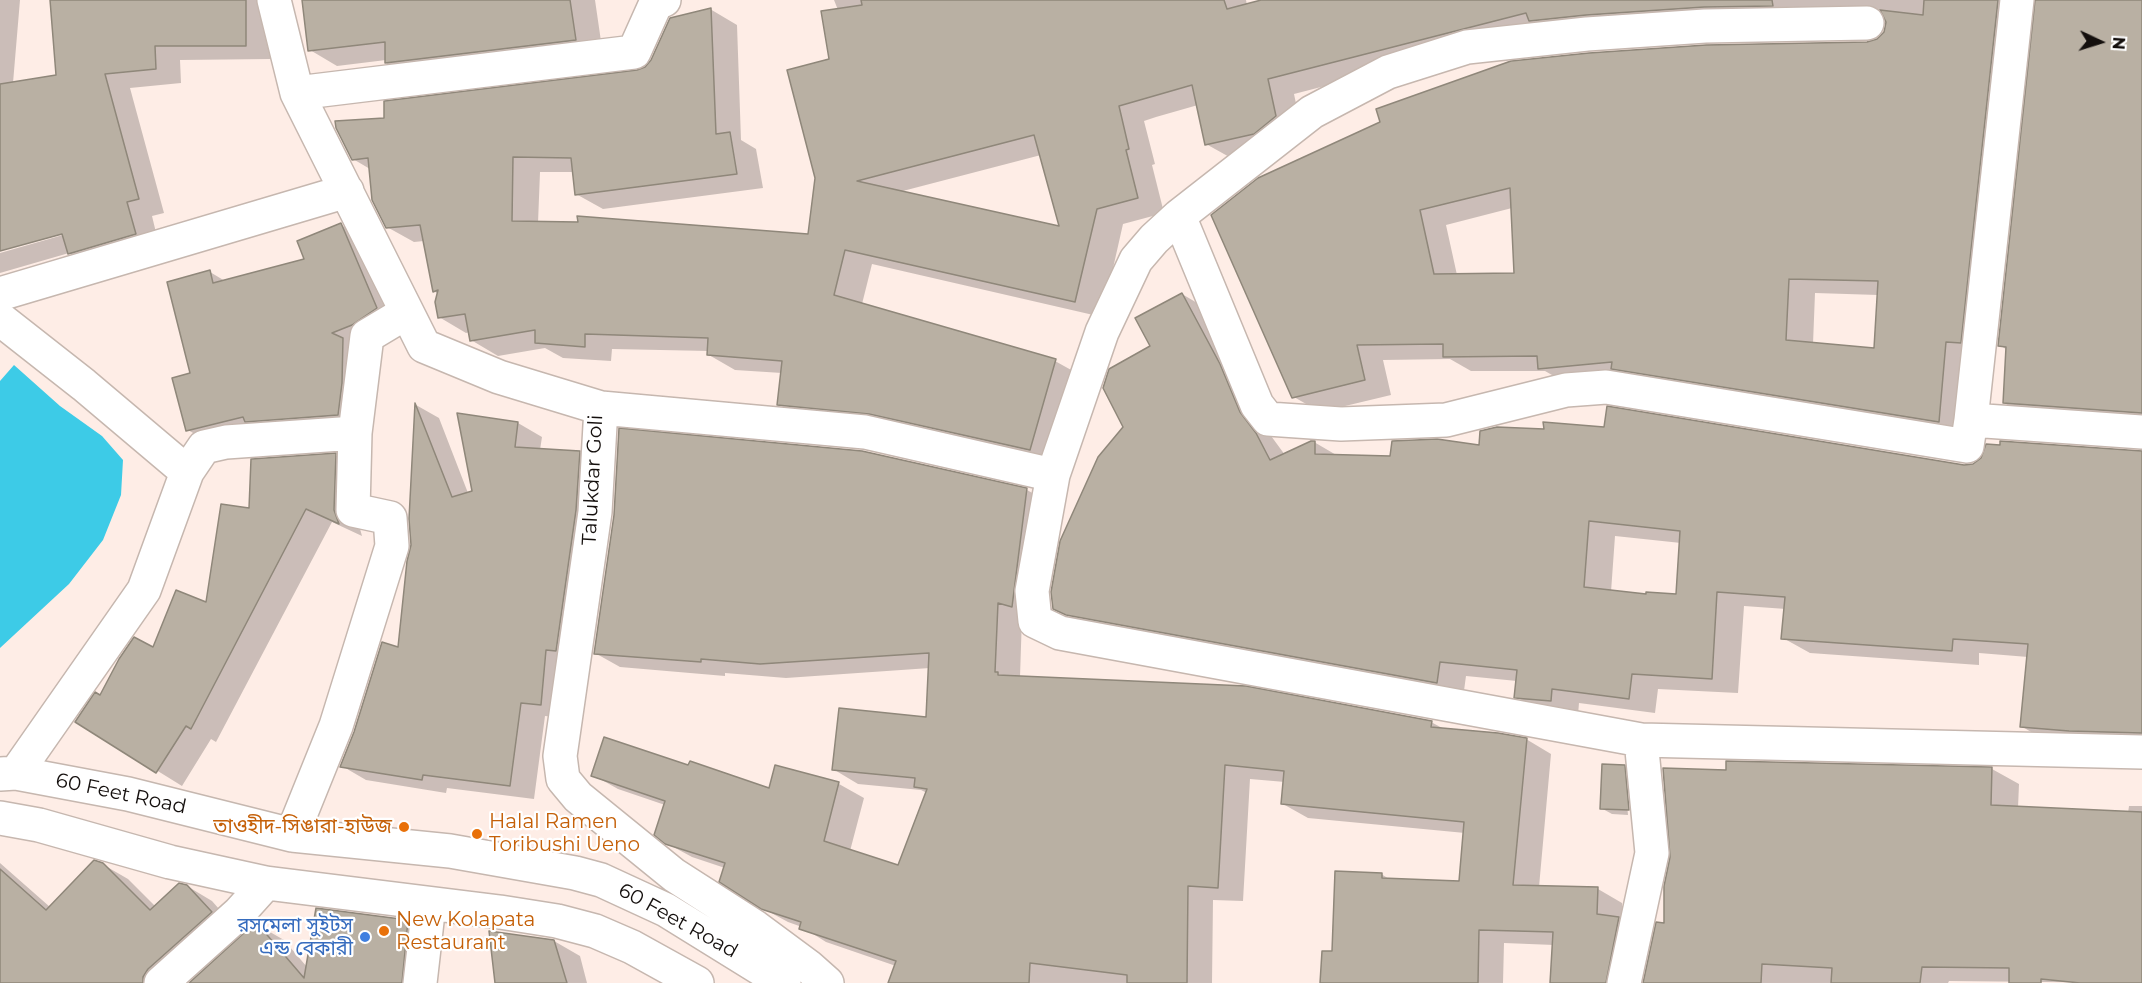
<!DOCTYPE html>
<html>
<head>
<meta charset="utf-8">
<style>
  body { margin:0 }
  #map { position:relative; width:2142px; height:983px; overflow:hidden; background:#feede6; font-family:Montserrat,sans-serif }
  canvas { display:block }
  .north { position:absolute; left:2070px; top:12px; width:60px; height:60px; -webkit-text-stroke:4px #fff; paint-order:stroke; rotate:94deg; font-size:16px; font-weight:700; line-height:24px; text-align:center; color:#140f0d }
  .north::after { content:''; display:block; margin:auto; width:21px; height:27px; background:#140f0d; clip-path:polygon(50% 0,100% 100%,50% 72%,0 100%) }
</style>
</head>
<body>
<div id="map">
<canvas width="2142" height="983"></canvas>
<div class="north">N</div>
</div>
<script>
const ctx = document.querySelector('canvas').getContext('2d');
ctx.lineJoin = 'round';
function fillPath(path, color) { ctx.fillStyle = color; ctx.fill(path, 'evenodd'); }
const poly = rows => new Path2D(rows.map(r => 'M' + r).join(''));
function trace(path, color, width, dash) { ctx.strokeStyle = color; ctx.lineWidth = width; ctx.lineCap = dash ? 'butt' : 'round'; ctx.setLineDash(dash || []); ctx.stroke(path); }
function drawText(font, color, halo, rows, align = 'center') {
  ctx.font = font + ' Montserrat,"Noto Sans Bengali",sans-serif'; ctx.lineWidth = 4.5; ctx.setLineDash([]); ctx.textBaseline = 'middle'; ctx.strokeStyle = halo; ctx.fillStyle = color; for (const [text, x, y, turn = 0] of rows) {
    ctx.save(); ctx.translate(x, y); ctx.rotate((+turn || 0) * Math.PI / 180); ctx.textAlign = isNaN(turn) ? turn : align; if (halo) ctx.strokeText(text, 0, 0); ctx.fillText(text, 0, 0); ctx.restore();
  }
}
fillPath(poly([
  [14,365,60,406,102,436,123,460,121,495,103,540,69,584,0,648,0,381]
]), '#3dcbe7');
fillPath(poly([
  [0,0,20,0,13,83,57,76,52,0,271,0,271,59,180,60,181,83,130,88,164,213,152,216,160,249,95,268,69,253,0,273,0,253,70,233,69,230,0,250],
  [304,0,595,0,603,55,413,78,386,63,386,60,337,66,310,50],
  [834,0,1246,0,1247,5,1267,0,2033,0,2028,5,1965,437,1566,383,1545,371,1471,371,1450,359,1383,360,1391,395,1320,412,1294,397,1212,216,1877,41,1884,33,1886,19,1731,22,1545,29,1294,94,1302,132,1233,159,1206,144,1198,105,1156,117,1144,121,1155,164,1152,165,1164,213,1123,224,1102,317,872,264,862,304,1055,361,1082,376,1056,465,805,420,778,404,782,373,735,370,709,355,709,351,612,349,611,361,563,358,545,348,498,356,471,340,470,332,466,333,439,317,438,294,434,291,424,241,414,242,387,227,370,169,353,159,385,119,637,72,646,69,710,9,737,25,741,140,756,149,763,188,603,209,576,194,574,172,540,172,538,223,809,236,838,10],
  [1041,155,1062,228,899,192],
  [1512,208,1516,274,1457,275,1446,225],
  [1815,293,1878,295,1875,349,1813,344],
  [2037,0,2142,0,2142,426,2031,418,2004,403,2007,350,2000,345],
  [341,225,364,238,398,321,374,337,360,427,210,443,188,430,192,375,210,272,225,281,306,260],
  [1182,294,1209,310,1266,429,1285,455,1314,442,1338,456,1392,458,1481,447,1964,466,2142,452,2142,747,2048,742,2021,726,2028,657,1979,653,1979,665,1810,653,1783,638,1786,609,1744,606,1738,693,1658,689,1655,713,1579,703,1578,715,1542,712,1516,697,1517,681,1466,676,1463,698,1081,623,1054,608,1125,427,1152,347],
  [1615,536,1681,543,1677,596,1647,596,1611,592],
  [416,405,439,418,468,493,474,492,518,423,542,437,540,450,579,452,603,466,565,718,545,716,534,799,447,788,446,793,366,780,342,766,399,650,412,545,410,519],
  [862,452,1027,490,1052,504,1022,616,1020,677,1431,722,1444,729,1526,739,1551,754,1539,887,1598,889,1622,903,1622,920,1633,983,1551,983,1554,945,1504,943,1503,983,1322,983,1334,953,1381,874,1391,880,1460,882,1465,833,1308,818,1283,804,1285,782,1250,779,1243,901,1213,900,1212,983,889,983,896,966,826,942,802,927,788,922,762,908,725,868,692,857,666,843,665,805,618,789,593,775,689,767,770,790,776,767,839,784,864,798,850,851,899,867,927,793,921,790,858,784,833,769,927,718,930,668,786,678,725,673,725,676,620,667,595,653],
  [335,455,360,469,359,525,362,536,332,522,216,742,211,739,182,786,77,721,101,697,207,604,250,510],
  [1728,762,1992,769,2019,784,2018,808,2128,813,2129,806,2142,806,2142,983,1949,981,1948,983,1645,983,1665,924,1727,772],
  [1624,767,1635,773,1639,816,1631,815,1627,770,1624,770,1628,815,1612,814,1601,808],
  [0,863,50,907,102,864,128,879,156,907,187,886,212,901,235,927,153,983,0,983],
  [408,921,436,937,431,983,369,973,366,983,191,983,256,924,284,940,307,967],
  [554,941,580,956,587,983,496,983]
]), '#0003');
const building = poly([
  [50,0,246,0,246,46,155,46,156,69,105,74,139,199,127,202,136,234,68,254,62,234,0,251,0,84,56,75,50,0],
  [302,0,570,0,576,40,385,63,385,42,308,51,302,0],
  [861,0,1224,0,1227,9,1261,0,1772,0,1773,6,1704,7,1586,15,1529,21,1526,13,1268,79,1276,116,1254,134,1205,145,1192,85,1119,106,1129,149,1126,150,1138,198,1097,209,1075,302,845,250,834,295,1056,359,1030,450,869,414,777,405,782,361,707,355,708,338,585,334,585,347,535,343,535,330,470,341,465,314,438,318,435,302,438,290,433,292,420,225,386,228,372,200,368,158,352,160,336,128,335,121,384,118,384,101,637,70,645,67,651,60,670,18,711,8,716,134,730,132,737,174,575,195,571,158,513,157,512,221,578,222,577,216,808,234,815,178,787,70,829,59,821,11,862,5,861,0],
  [1034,135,1059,226,857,181,1034,135],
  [1924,0,1998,0,1961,343,1946,342,1939,422,1611,369,1612,362,1538,369,1537,356,1443,357,1443,344,1357,345,1365,380,1292,398,1211,215,1258,178,1380,122,1376,109,1511,61,1589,53,1706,45,1867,42,1877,39,1884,32,1886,22,1880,10,1923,15,1924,0],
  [1510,188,1514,273,1434,274,1420,210,1510,188],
  [1789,279,1878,281,1874,348,1786,340,1789,279],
  [2035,0,2142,0,2142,413,2003,403,2006,347,1998,346,2035,0],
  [341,223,377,308,352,325,332,333,343,338,342,383,338,415,245,422,243,417,186,431,172,378,190,373,167,282,210,270,213,283,304,259,297,241,341,223],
  [1182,293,1220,364,1240,412,1256,433,1270,460,1311,441,1315,441,1315,454,1390,456,1392,441,1437,439,1479,445,1480,431,1497,427,1544,429,1543,422,1604,427,1607,406,1964,465,1973,464,1981,458,1986,444,2000,445,2000,441,2142,451,2142,733,2069,731,2020,727,2028,644,1953,639,1952,651,1781,639,1785,597,1717,592,1712,679,1632,674,1629,699,1552,689,1551,701,1514,698,1517,670,1440,662,1437,683,1066,615,1053,609,1051,592,1060,541,1098,457,1123,427,1103,388,1109,369,1150,346,1135,318,1182,293],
  [1589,521,1680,531,1676,594,1646,592,1646,594,1584,587,1589,521],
  [415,403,452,497,472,491,457,413,518,422,515,447,580,451,576,510,556,651,546,650,541,705,521,703,510,786,423,775,422,780,340,767,354,732,382,642,398,647,407,561,411,545,409,519,415,403],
  [619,428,862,451,1027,488,1012,607,998,603,995,672,998,672,998,675,1246,686,1432,721,1431,727,1498,733,1527,738,1513,885,1598,887,1597,914,1619,917,1606,983,1550,983,1553,932,1479,930,1478,983,1320,983,1322,951,1332,951,1335,871,1382,873,1382,878,1459,881,1464,822,1281,804,1284,771,1225,765,1218,888,1188,886,1187,983,1127,983,1127,975,1030,963,1029,983,888,983,896,961,799,929,801,922,761,909,719,882,725,863,665,844,654,835,665,801,591,776,604,737,688,765,690,761,769,788,775,765,839,782,824,841,898,865,927,789,914,787,915,778,832,770,839,708,926,717,929,653,760,664,701,659,701,662,594,654,614,515,619,428],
  [336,453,334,510,339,524,306,509,191,729,186,726,156,773,75,722,95,692,100,695,119,659,134,637,153,647,176,590,206,602,221,504,249,508,251,459,336,453],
  [1726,761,1992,767,1991,805,2142,812,2142,983,2080,983,2041,979,2041,983,2009,983,2009,968,1922,967,1920,983,1831,983,1832,968,1762,964,1761,983,1643,983,1656,922,1664,923,1664,886,1670,857,1663,768,1726,770,1726,761],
  [1602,764,1625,765,1629,810,1600,809,1602,764],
  [94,860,103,863,150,910,179,883,187,885,212,912,148,969,143,977,143,983,0,983,0,869,46,910,94,860],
  [316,908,408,920,402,983,189,983,256,922,304,978,316,908],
  [489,931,554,940,567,983,495,983,489,931]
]);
fillPath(building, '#b9b0a3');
trace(building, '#8f877a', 1.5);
const minor = poly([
  [274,0,297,93,424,346,499,377,601,408,595,512,560,756,563,779,578,797,674,875,755,927,809,967,827,983],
  [2017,0,1971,420,2142,432],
  [297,93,634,52,656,3,664,0],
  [1179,216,1257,405,1268,419,1341,424,1446,420,1566,390,1606,387,1967,446,1971,420],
  [0,294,347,191],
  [0,319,84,385,187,472],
  [601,408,865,432,1053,475,1032,591,1035,621,1060,633,1641,740,2142,752],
  [1053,475,1102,332,1136,260,1154,239,1179,216,1312,112,1388,72,1467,47,1587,34,1705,26,1867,23],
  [16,773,144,590,187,472,204,447,226,442,355,433],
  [0,774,16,773,128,794,292,835,450,851,575,873,601,880,666,910,784,983],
  [0,818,39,825,170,862,266,883,500,912,557,921,595,931,632,947,697,983],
  [292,835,336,726,392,546,390,518,353,510,355,433,367,336,407,312],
  [161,983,239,913,266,883],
  [420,983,429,904],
  [1624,983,1652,853,1641,740]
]);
trace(minor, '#c6b7af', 36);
trace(minor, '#fff', 33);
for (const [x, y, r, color] of [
  [404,827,6,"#e8710a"],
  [477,834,6,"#e8710a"],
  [384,931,6,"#e8710a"],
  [365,937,6,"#3f7fe0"]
]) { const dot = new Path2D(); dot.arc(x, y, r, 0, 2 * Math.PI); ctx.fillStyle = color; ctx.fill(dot); trace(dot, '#fff', 2); }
drawText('20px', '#140f0d', '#fff', [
  ["Talukdar Goli",593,480,-87],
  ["60 Feet Road",121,794,12],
  ["60 Feet Road",678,921,29]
]);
drawText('20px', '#c56008', '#fff', [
  ["Halal Ramen",489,822],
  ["Toribushi Ueno",489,845],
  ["তাওহীদ-সিঙারা-হাউজ",392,827,"right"],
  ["New Kolapata",396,920],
  ["Restaurant",396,943]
], 'left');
drawText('20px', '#366cbe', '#fff', [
  ["রসমেলা সুইটস",353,926],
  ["এন্ড বেকারী",353,949]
], 'right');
</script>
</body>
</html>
